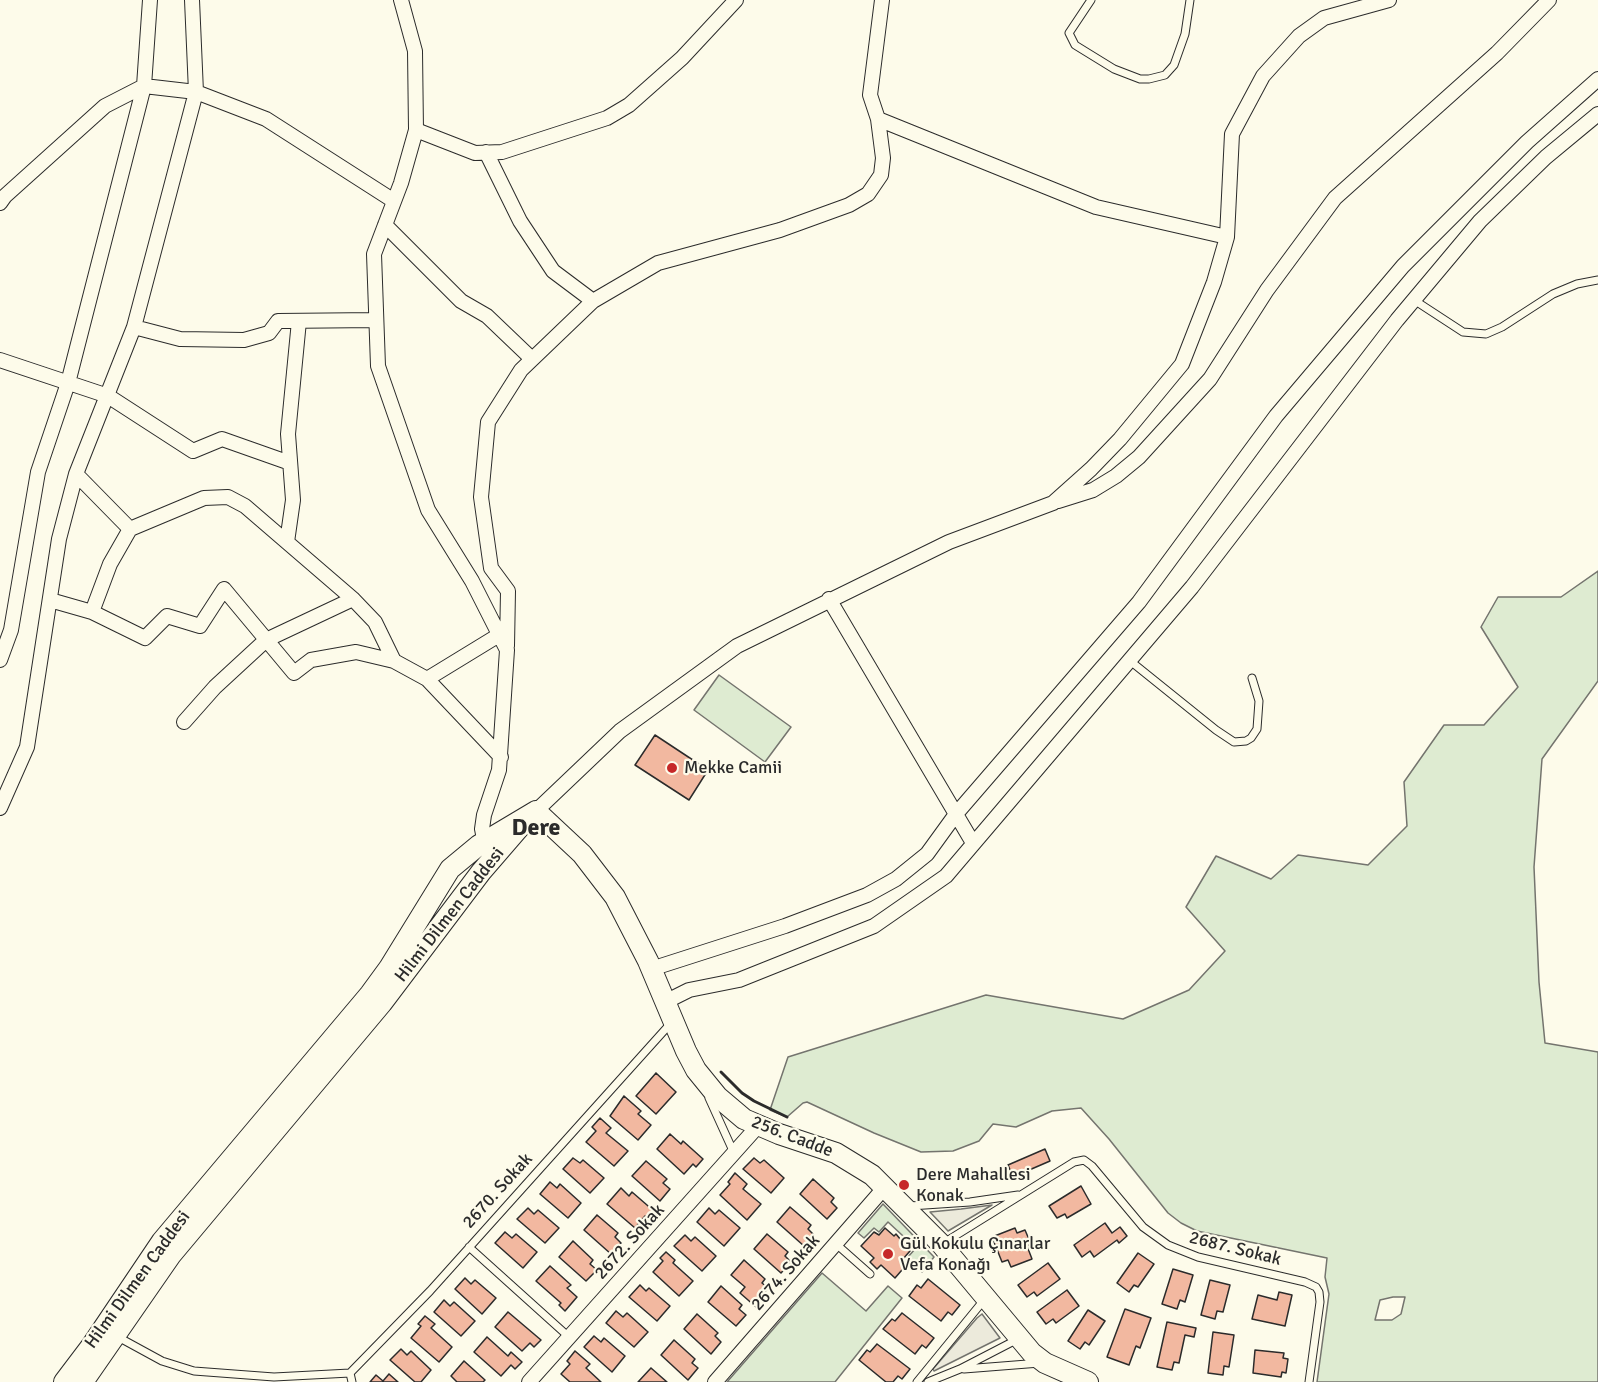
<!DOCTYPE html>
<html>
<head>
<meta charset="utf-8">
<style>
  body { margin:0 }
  canvas { display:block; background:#fdfbea }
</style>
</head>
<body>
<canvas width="1598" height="1382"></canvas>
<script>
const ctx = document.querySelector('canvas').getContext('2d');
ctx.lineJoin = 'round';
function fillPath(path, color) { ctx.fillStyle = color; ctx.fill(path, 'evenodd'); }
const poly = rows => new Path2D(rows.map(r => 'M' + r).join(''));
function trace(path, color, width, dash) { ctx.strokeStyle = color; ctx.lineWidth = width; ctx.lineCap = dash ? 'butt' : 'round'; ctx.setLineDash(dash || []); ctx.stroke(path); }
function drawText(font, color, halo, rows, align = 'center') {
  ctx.font = font + ' Signika,sans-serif'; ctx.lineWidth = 4.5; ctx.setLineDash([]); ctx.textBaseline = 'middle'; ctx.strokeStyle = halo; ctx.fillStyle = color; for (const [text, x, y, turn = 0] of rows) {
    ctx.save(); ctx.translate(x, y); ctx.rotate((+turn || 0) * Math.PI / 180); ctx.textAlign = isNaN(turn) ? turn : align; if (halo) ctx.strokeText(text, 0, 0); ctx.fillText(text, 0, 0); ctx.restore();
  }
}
const green = poly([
  [1598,571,1598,681,1542,759,1534,867,1539,982,1545,1043,1598,1052,1598,1382,1317,1382,1329,1294,1325,1277,1327,1258,1197,1231,1181,1223,1168,1213,1109,1139,1081,1108,1052,1111,1016,1127,993,1124,979,1141,953,1151,921,1152,874,1133,807,1102,803,1103,787,1117,770,1110,788,1057,986,995,1123,1019,1189,990,1225,951,1186,907,1216,856,1271,879,1298,855,1368,865,1407,826,1404,782,1444,725,1484,725,1518,687,1481,627,1498,597,1561,597,1598,571],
  [1393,1297,1405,1297,1401,1314,1392,1320,1375,1320,1380,1300,1393,1297],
  [719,675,791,727,765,762,694,710,719,675],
  [883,1204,934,1257,922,1272,907,1258,916,1248,888,1222,879,1232,874,1228,864,1238,858,1233,883,1204],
  [822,1273,866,1311,888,1286,902,1298,835,1382,727,1382,822,1273]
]);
fillPath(green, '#deebd1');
trace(green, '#74746e', 1.5);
const parking = poly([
  [992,1205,948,1231,930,1212,961,1209,992,1205],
  [982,1314,1000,1338,934,1371,933,1369,977,1318,982,1314]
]);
fillPath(parking, '#eceadb');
trace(parking, '#74746e', 1.5);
const building = poly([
  [655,735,708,770,689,800,635,765,655,735],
  [656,1073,676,1092,656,1114,636,1096,656,1073],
  [624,1096,641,1111,638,1114,651,1125,638,1140,610,1116,624,1096],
  [600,1118,611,1128,606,1133,628,1151,614,1166,586,1142,596,1131,592,1127,600,1118],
  [670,1134,681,1144,683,1141,703,1159,696,1167,693,1164,684,1174,657,1149,670,1134],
  [1045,1149,1050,1161,1013,1177,1008,1165,1045,1149],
  [573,1158,580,1163,583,1160,604,1178,590,1193,563,1169,573,1158],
  [754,1158,760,1163,764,1160,784,1178,771,1193,743,1169,754,1158],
  [646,1161,667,1179,663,1183,670,1189,660,1201,632,1176,646,1161],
  [735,1173,747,1184,743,1189,761,1204,747,1220,720,1195,730,1184,728,1182,735,1173],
  [813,1179,834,1198,831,1202,837,1208,827,1219,800,1194,813,1179],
  [550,1182,557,1188,560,1184,581,1203,568,1218,540,1194,550,1182],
  [1081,1186,1091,1204,1067,1218,1065,1214,1057,1218,1049,1206,1081,1186],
  [621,1188,629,1196,632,1192,655,1212,649,1220,645,1216,635,1228,607,1204,621,1188],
  [790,1207,811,1225,808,1229,814,1235,804,1246,777,1222,790,1207],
  [528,1208,534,1214,538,1210,559,1228,545,1243,517,1219,528,1208],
  [709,1208,715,1214,719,1210,740,1228,724,1246,697,1222,709,1208],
  [597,1215,618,1233,615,1237,621,1243,611,1254,584,1230,597,1215],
  [1105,1223,1112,1233,1120,1227,1127,1236,1119,1243,1117,1240,1094,1257,1090,1251,1082,1257,1074,1245,1105,1223],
  [885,1228,894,1236,896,1234,910,1251,903,1259,908,1263,895,1278,881,1265,877,1269,870,1262,874,1258,861,1246,874,1232,879,1235,885,1228],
  [1015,1228,1017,1233,1025,1230,1031,1244,1027,1246,1032,1259,1011,1267,1008,1260,1002,1262,992,1237,1015,1228],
  [505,1232,512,1238,516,1234,537,1252,523,1268,495,1243,505,1232],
  [767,1234,788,1252,785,1256,791,1262,781,1273,754,1249,767,1234],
  [685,1235,691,1241,695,1237,716,1256,702,1271,674,1246,685,1235],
  [573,1241,593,1260,590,1264,597,1270,586,1281,559,1257,573,1241],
  [666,1252,675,1260,673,1263,693,1281,679,1296,653,1272,663,1261,660,1258,666,1252],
  [1138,1253,1154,1264,1138,1287,1134,1285,1129,1292,1117,1283,1138,1253],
  [744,1260,765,1279,762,1283,768,1288,758,1300,760,1301,756,1307,740,1293,745,1287,731,1275,744,1260],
  [1048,1263,1060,1279,1037,1296,1034,1292,1027,1297,1018,1285,1048,1263],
  [550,1266,571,1285,567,1288,577,1297,565,1311,559,1305,561,1303,536,1281,550,1266],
  [1173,1269,1193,1275,1185,1302,1180,1300,1177,1309,1162,1304,1173,1269],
  [465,1278,471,1284,475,1280,496,1298,482,1314,455,1289,465,1278],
  [928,1279,960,1305,952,1315,948,1312,941,1321,909,1296,917,1285,921,1288,928,1279],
  [1210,1280,1230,1285,1223,1312,1217,1311,1215,1319,1201,1315,1210,1280],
  [640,1285,646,1291,649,1288,670,1306,657,1321,629,1297,640,1285],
  [721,1286,742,1305,739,1309,746,1315,736,1326,708,1302,721,1286],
  [1067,1290,1079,1306,1056,1323,1053,1319,1046,1324,1037,1312,1067,1290],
  [1279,1292,1292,1295,1285,1326,1252,1319,1258,1295,1277,1300,1279,1292],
  [444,1300,450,1306,454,1302,475,1321,461,1336,434,1312,444,1300],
  [1125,1309,1151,1318,1140,1348,1136,1346,1129,1365,1107,1357,1125,1309],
  [1088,1310,1105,1321,1089,1345,1085,1342,1080,1349,1068,1341,1088,1310],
  [616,1311,623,1317,627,1313,648,1332,634,1347,606,1323,616,1311],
  [508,1312,541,1340,534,1347,530,1343,522,1351,495,1327,508,1312],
  [902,1313,934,1338,926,1348,922,1345,915,1354,883,1329,892,1319,895,1321,902,1313],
  [697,1314,718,1333,715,1336,721,1342,711,1354,684,1329,697,1314],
  [425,1316,435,1324,431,1328,452,1347,439,1362,411,1338,421,1326,418,1324,425,1316],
  [1167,1322,1196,1328,1194,1337,1185,1335,1179,1363,1174,1362,1172,1370,1157,1367,1167,1322],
  [1213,1332,1234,1335,1229,1367,1224,1366,1223,1375,1208,1373,1213,1332],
  [594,1336,601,1342,604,1338,625,1356,612,1372,584,1347,594,1336],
  [487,1337,508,1356,511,1352,522,1362,515,1369,511,1365,501,1376,474,1352,487,1337],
  [674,1340,695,1359,692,1363,698,1368,688,1380,661,1355,674,1340],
  [877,1344,910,1369,902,1379,898,1376,893,1382,886,1382,859,1360,867,1350,870,1352,877,1344],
  [401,1349,407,1355,411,1351,431,1370,421,1382,415,1382,390,1360,401,1349],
  [1255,1350,1284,1353,1283,1358,1288,1359,1286,1373,1282,1372,1281,1377,1253,1373,1255,1350],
  [575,1351,590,1364,586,1368,601,1382,570,1382,561,1374,570,1364,567,1361,575,1351],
  [464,1361,485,1380,483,1382,457,1382,451,1376,464,1361],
  [651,1368,667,1382,638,1382,651,1368],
  [389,1374,398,1382,370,1382,376,1375,383,1381,389,1374]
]);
fillPath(building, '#f2b8a0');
trace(building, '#2b2b2b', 1.5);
const lane = poly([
  [1091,0,1069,33,1075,45,1114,69,1140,79,1149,79,1165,75,1174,65,1185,34,1190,0],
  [1414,300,1463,332,1486,334,1502,327,1553,294,1577,284,1598,280],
  [1129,660,1216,730,1234,742,1246,741,1251,738,1257,729,1259,701,1252,678],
  [709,1098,734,1153],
  [910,1206,970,1202,1018,1195],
  [835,1243,870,1274],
  [942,1244,1074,1162,1084,1160,1092,1166,1143,1227,1168,1245,1198,1257,1305,1282,1316,1287,1319,1292,1320,1302,1309,1382],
  [469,1247,569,1337],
  [118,1337,162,1361,194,1371,274,1377,350,1373],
  [964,1369,1040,1363],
  [352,1382,350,1373,430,1291,671,1023],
  [917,1382,984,1300],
  [928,1382,960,1369,1018,1339]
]);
const street = poly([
  [401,0,415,51,416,130,401,183,374,254,378,366,428,510,472,581,507,650,499,770,484,815,482,829,486,849],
  [878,119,1096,207,1227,237],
  [416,130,475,153,502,152,607,118,629,105,682,58,736,0],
  [486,152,520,221,553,271,593,301],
  [0,203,5,196,105,106,144,86,196,92,266,119,394,201],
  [385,225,461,301,487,316,532,359],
  [134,327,180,339,244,340,269,333,278,321,376,320],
  [0,360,108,396,193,451,222,439,290,463],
  [76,474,130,529],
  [1058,501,1093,490,1116,476,1139,457,1210,379,1267,290,1335,198,1497,53,1549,0],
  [287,542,293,500,288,434,299,321],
  [829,599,973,843],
  [50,600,92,612,110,564,130,529,204,498,228,497,245,506,353,599,375,622,394,661,427,679,501,757],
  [92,612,145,638,167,616,200,626,224,589,294,673,311,660,356,652,394,661],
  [507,646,508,591,491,568,481,497,488,422,521,370,593,301,658,263,780,230,849,205,868,194,881,175,883,158,878,119,870,95,882,0],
  [0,660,11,630,38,472,68,383,144,86,150,0],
  [427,679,499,635],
  [184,722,215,687,266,640,353,599],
  [0,808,27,747,59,539,76,474,134,327,196,92,192,0],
  [536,811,620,731,737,646,949,542,1053,503,1091,469,1120,439,1182,364,1214,282,1227,237,1232,134,1263,76,1299,36,1324,18,1389,0],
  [651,969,785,926,867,895,896,879,927,854,956,814,1139,602,1276,416,1403,266,1527,142,1598,79],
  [665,1002,689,990,739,980,874,926,946,876,1192,587,1397,320,1480,221,1546,157,1598,114],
  [529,1382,758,1126],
  [715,1382,885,1187]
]);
const secondary = poly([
  [536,811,582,854,615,897,648,961,686,1051,696,1070,718,1097,744,1119,779,1134,836,1153,872,1175,941,1244,1032,1353,1045,1363,1088,1382],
  [64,1382,92,1345,162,1241,370,994,389,968,450,869,479,845,536,811],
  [83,1382,171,1255,382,1003,481,872,519,828]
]);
trace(lane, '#2b2b2b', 9);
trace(street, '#2b2b2b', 16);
trace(secondary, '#2b2b2b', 22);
trace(lane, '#fdfbea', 7);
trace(street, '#fdfbea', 14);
trace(secondary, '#fdfbea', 20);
trace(poly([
  [721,1072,742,1093,754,1101,787,1117]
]), '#2b2b2b', 3);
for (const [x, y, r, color] of [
  [672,768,6,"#c62828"],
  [904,1185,6,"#c62828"],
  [888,1254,6,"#c62828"]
]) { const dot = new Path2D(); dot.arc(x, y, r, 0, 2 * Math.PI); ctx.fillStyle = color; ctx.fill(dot); trace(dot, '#fdfbea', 2); }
drawText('18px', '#2b2b2b', '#fdfbea', [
  ["Mekke Camii",684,768],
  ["Dere Mahallesi",916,1175],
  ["Konak",916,1196],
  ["Gül Kokulu Çınarlar",900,1244],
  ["Vefa Konağı",900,1265]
], 'left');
drawText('18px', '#2b2b2b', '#fdfbea', [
  ["Hilmi Dilmen Caddesi",450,915,-52],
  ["256. Cadde",792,1137,21],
  ["2670. Sokak",498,1191,-48],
  ["2672. Sokak",630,1242,-48],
  ["2687. Sokak",1235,1249,14],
  ["2674. Sokak",786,1273,-49],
  ["Hilmi Dilmen Caddesi",138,1280,-54]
]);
drawText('bold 24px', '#2b2b2b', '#fdfbea', [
  ["Dere",536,829]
]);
</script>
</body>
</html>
